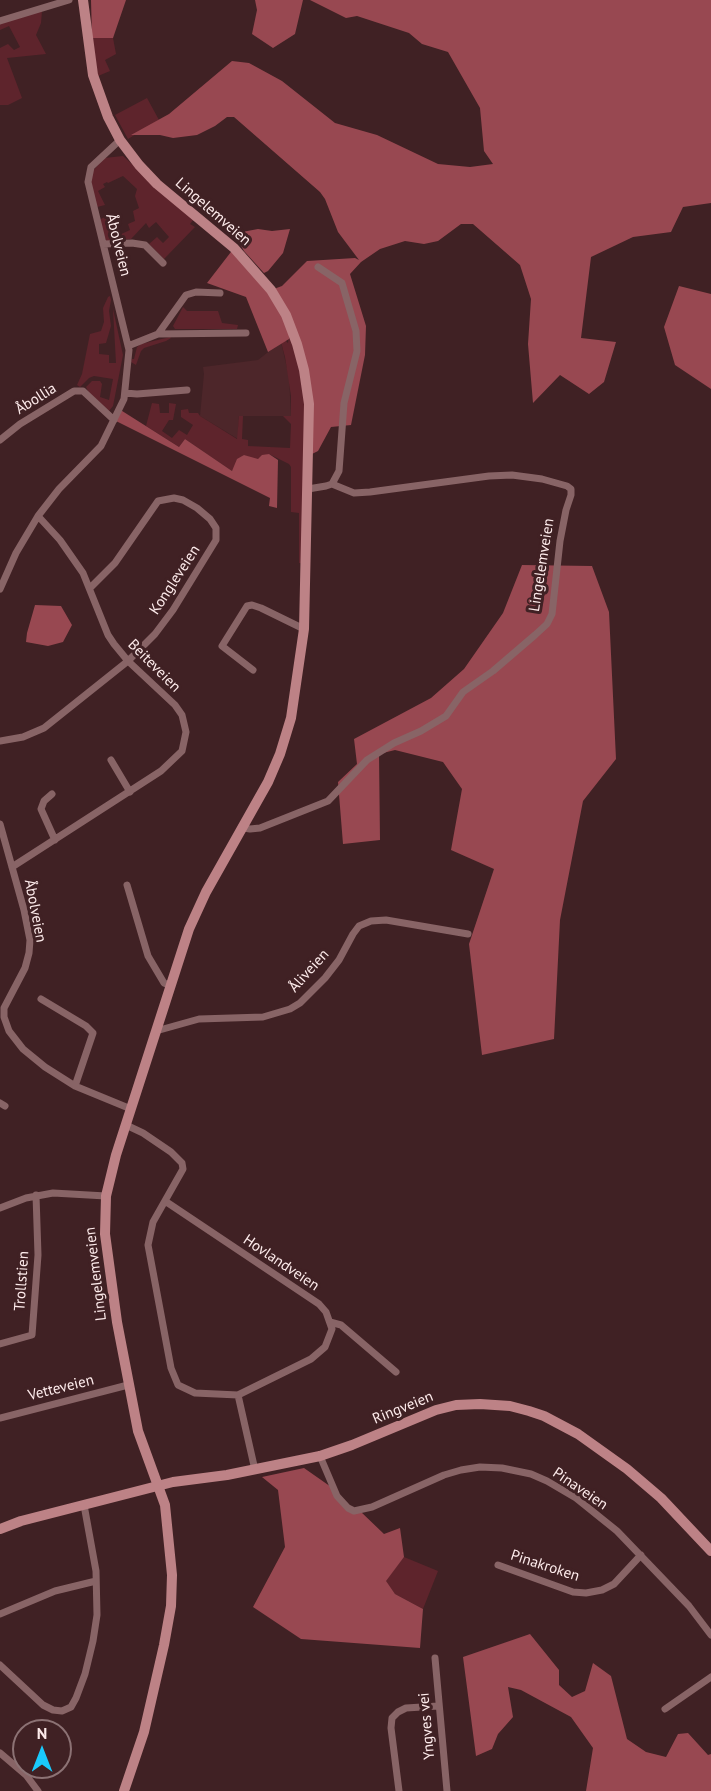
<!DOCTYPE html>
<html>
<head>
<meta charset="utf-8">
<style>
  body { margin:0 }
  #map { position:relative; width:711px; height:1791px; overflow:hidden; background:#402124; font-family:"PT Sans",sans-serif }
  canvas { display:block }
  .north { position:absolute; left:12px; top:1719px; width:60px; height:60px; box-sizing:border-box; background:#402124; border:2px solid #8c7274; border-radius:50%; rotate:0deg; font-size:16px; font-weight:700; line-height:24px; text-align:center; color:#fdebeb }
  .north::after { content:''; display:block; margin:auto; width:21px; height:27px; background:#1acafc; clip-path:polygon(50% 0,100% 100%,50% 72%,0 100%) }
</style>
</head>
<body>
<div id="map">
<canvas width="711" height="1791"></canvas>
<div class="north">N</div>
</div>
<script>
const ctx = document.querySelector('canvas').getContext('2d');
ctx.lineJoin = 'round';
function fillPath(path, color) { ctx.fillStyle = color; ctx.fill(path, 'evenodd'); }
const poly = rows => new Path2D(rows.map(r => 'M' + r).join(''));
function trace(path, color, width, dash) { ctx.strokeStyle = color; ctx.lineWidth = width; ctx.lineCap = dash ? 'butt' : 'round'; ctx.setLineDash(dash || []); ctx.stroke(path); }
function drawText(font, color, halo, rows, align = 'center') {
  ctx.font = font + ' "PT Sans",sans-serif'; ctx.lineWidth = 6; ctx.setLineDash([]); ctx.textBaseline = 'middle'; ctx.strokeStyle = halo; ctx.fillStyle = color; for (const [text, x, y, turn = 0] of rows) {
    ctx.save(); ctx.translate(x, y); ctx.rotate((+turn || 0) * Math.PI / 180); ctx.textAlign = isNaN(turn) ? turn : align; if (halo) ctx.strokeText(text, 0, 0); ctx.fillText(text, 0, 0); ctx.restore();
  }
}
fillPath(poly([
  [281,342,289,377,291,416,239,416,238,439,200,416,204,374,203,367,258,360]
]), '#4d262a');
fillPath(poly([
  [42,11,41,23,36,35,46,54,7,58,22,98,8,105,0,105,0,48,8,44,14,50,20,47,9,26,0,30,0,23],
  [100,37,113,38,116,54,105,60,110,71,98,76,92,38],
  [147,98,159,120,128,139,115,115],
  [123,156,194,219,190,224,195,227,164,259,149,244,157,237,163,243,169,237,156,222,149,228,146,223,131,239,106,241,99,220,112,213,117,225,113,227,117,236,130,230,128,224,135,221,133,211,139,208,135,196,137,189,123,176,108,183,107,182,103,184,105,187,98,191,105,205,97,207,90,184,91,173,104,158],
  [110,296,111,300,109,311,111,326,106,343,99,344,99,354,109,355,109,363,116,363,113,309,123,355,113,406,109,411,89,393,86,387,92,381,100,381,102,384,100,397,109,400,113,379,94,376,89,378,80,387,77,385,82,374,90,334,101,331,104,322,103,308,108,297],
  [183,307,187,311,218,311,222,323,238,325,237,329,175,329,173,326],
  [290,325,304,370,306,564,299,563,299,513,291,512,291,467,289,464,269,454,256,460,244,455,232,471,185,439,179,447,146,426,152,403,159,404,160,413,169,413,169,403,176,404,173,420,169,420,162,431,172,438,179,430,187,435,193,425,181,417,181,410,188,409,189,413,198,413,200,416,237,439,239,416,243,416,242,439,248,440,248,446,290,448,291,424,283,416,291,416,291,396,285,357,281,342,285,340,288,343],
  [170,337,171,338,166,341,144,348,141,351,136,365,131,362,132,359,134,359,137,347,141,344],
  [404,1557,438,1571,423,1609,395,1594,385,1581]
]), '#5e242c');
fillPath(poly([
  [91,0,126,0,113,38,92,38],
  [255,0,303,0,295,34,273,48,252,34,257,10],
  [310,0,711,0,711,203,683,207,671,232,633,237,591,257,581,338,616,342,604,382,589,394,560,375,533,403,528,344,531,299,520,265,473,224,461,224,438,241,424,244,405,241,380,249,361,262,350,274,366,326,365,355,351,425,331,427,318,451,308,456,309,404,290,327,289,339,268,352,246,297,207,283,234,248,271,290,282,286,307,261,355,258,359,260,338,232,325,199,320,192,234,117,227,117,215,126,197,135,173,138,160,135,131,135,169,114,232,61,249,63,282,81,335,123,377,135,438,164,470,167,493,164,484,151,480,108,448,52,422,44,409,33,357,16,346,18],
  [258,229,272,231,290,229,283,253,268,271,264,273,244,251,239,242,242,232],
  [679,286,711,294,711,389,675,365,664,327],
  [119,409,179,447,185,439,232,471,237,459,244,455,258,459,262,455,269,454,278,460,277,508,269,506,270,498,114,420],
  [522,565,592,566,609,612,616,759,583,801,560,920,554,1039,482,1055,469,944,494,869,451,850,462,789,443,762,395,750,379,754,380,840,343,844,338,782,357,764,354,739,431,698,464,669,503,613],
  [35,605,61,606,72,625,63,642,48,646,26,642,27,633],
  [304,1468,334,1489,342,1503,360,1511,384,1534,400,1528,404,1557,386,1581,395,1594,423,1609,420,1648,301,1639,253,1607,285,1547,278,1490,262,1477],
  [530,1634,559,1670,559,1685,572,1697,585,1691,593,1663,611,1676,627,1739,646,1752,666,1757,678,1734,688,1733,708,1755,711,1754,711,1791,586,1791,593,1748,571,1717,521,1690,508,1687,513,1717,498,1734,492,1749,476,1756,463,1657]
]), '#984851');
trace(poly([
  [0,21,69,0],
  [103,244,132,243,145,245,163,263],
  [158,334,186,295,196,292,220,293],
  [128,346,158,334,246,333],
  [125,393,137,394,187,390],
  [0,440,20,424,74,391,83,391,114,420],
  [308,489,326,486,332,484,339,471,344,403,357,351,356,331,342,283,318,267],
  [0,589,16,553,38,516,59,489,101,446,124,399,129,350,88,182,91,167,120,140],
  [253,670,222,646,247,606,252,605,261,608,304,629],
  [0,741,23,737,44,728,128,661,155,634,173,610,216,540,216,528,210,519,197,508,183,500,174,498,158,501,115,563,90,588],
  [111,760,130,792],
  [52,794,44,801,41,809,55,840],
  [0,824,24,910,30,940,29,953,25,968,4,1008,4,1017,9,1031,23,1049,45,1067,75,1086,131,1109],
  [244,828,250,829,260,828,328,801,367,760,394,743,421,731,446,716,463,692,493,671,535,635,547,624,552,614,560,541,566,510,571,495,571,489,567,486,542,479,512,475,489,476,370,492,354,493,332,484],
  [12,867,161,771,182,751,186,732,182,715,175,705,128,661,114,644,108,635,83,573,60,540,38,516],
  [127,885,148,956,164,983,171,986],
  [41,999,86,1026,93,1033,75,1086],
  [156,1031,199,1019,263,1017,290,1009,300,1003,325,978,339,960,353,934,359,926,371,921,386,920,468,934],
  [0,1103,5,1106],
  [126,1125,143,1133,171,1152,182,1163,183,1169,153,1222,148,1245,171,1368,178,1385,195,1393,238,1395,311,1359,325,1347,332,1329,326,1312,319,1304,165,1201],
  [0,1208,26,1198,53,1193,106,1196],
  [330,1322,341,1325,396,1372],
  [0,1344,32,1335,38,1255,36,1195],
  [238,1395,255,1470],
  [0,1418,128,1385],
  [320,1456,337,1496,348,1508,354,1511,372,1507,444,1475,461,1470,480,1467,502,1468,531,1474,547,1481,576,1498,617,1531,689,1606,711,1635],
  [498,1565,573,1592,586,1593,602,1590,614,1584,641,1555],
  [0,1614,55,1591,96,1581],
  [435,1658,447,1791],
  [0,1665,43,1705,53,1710,62,1711,71,1707,76,1698,85,1674,93,1641,97,1615,96,1571,84,1505],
  [665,1709,711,1677],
  [0,1753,26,1775,38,1791],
  [399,1791,391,1728,392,1718,398,1712,406,1708,438,1706]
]), '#886466', 7);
trace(poly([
  [83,0,93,75,108,117,120,140,139,165,157,184,234,248,271,290,286,315,297,344,304,370,309,404,304,629,291,718,280,754,268,782,206,892,189,929,116,1155,106,1196,105,1234,117,1322,138,1431,165,1505,172,1575,171,1606,164,1645,144,1732,124,1791],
  [0,1529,21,1521,173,1482,227,1475,320,1456,352,1445,436,1410,456,1405,480,1404,510,1406,529,1411,544,1416,578,1434,627,1469,661,1498,711,1551]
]), '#bd8286', 10);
drawText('15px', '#fdebeb', '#402124', [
  ["Lingelemveien",213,212,41],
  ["Åbolveien",118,245,76],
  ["Åbollia",36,399,-32],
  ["Lingelemveien",542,565,-81],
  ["Kongleveien",175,580,-57],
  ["Beiteveien",154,666,45],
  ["Åbolveien",35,911,79],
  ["Åliveien",309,971,-48],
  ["Hovlandveien",281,1263,34],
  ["Lingelemveien",96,1274,-97],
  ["Trollstien",22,1281,-86],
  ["Vetteveien",61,1388,-14],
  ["Ringveien",403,1408,-22],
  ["Pinaveien",580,1489,34],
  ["Pinakroken",545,1566,18],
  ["Yngves vei",427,1726,-95]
]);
</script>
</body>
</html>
